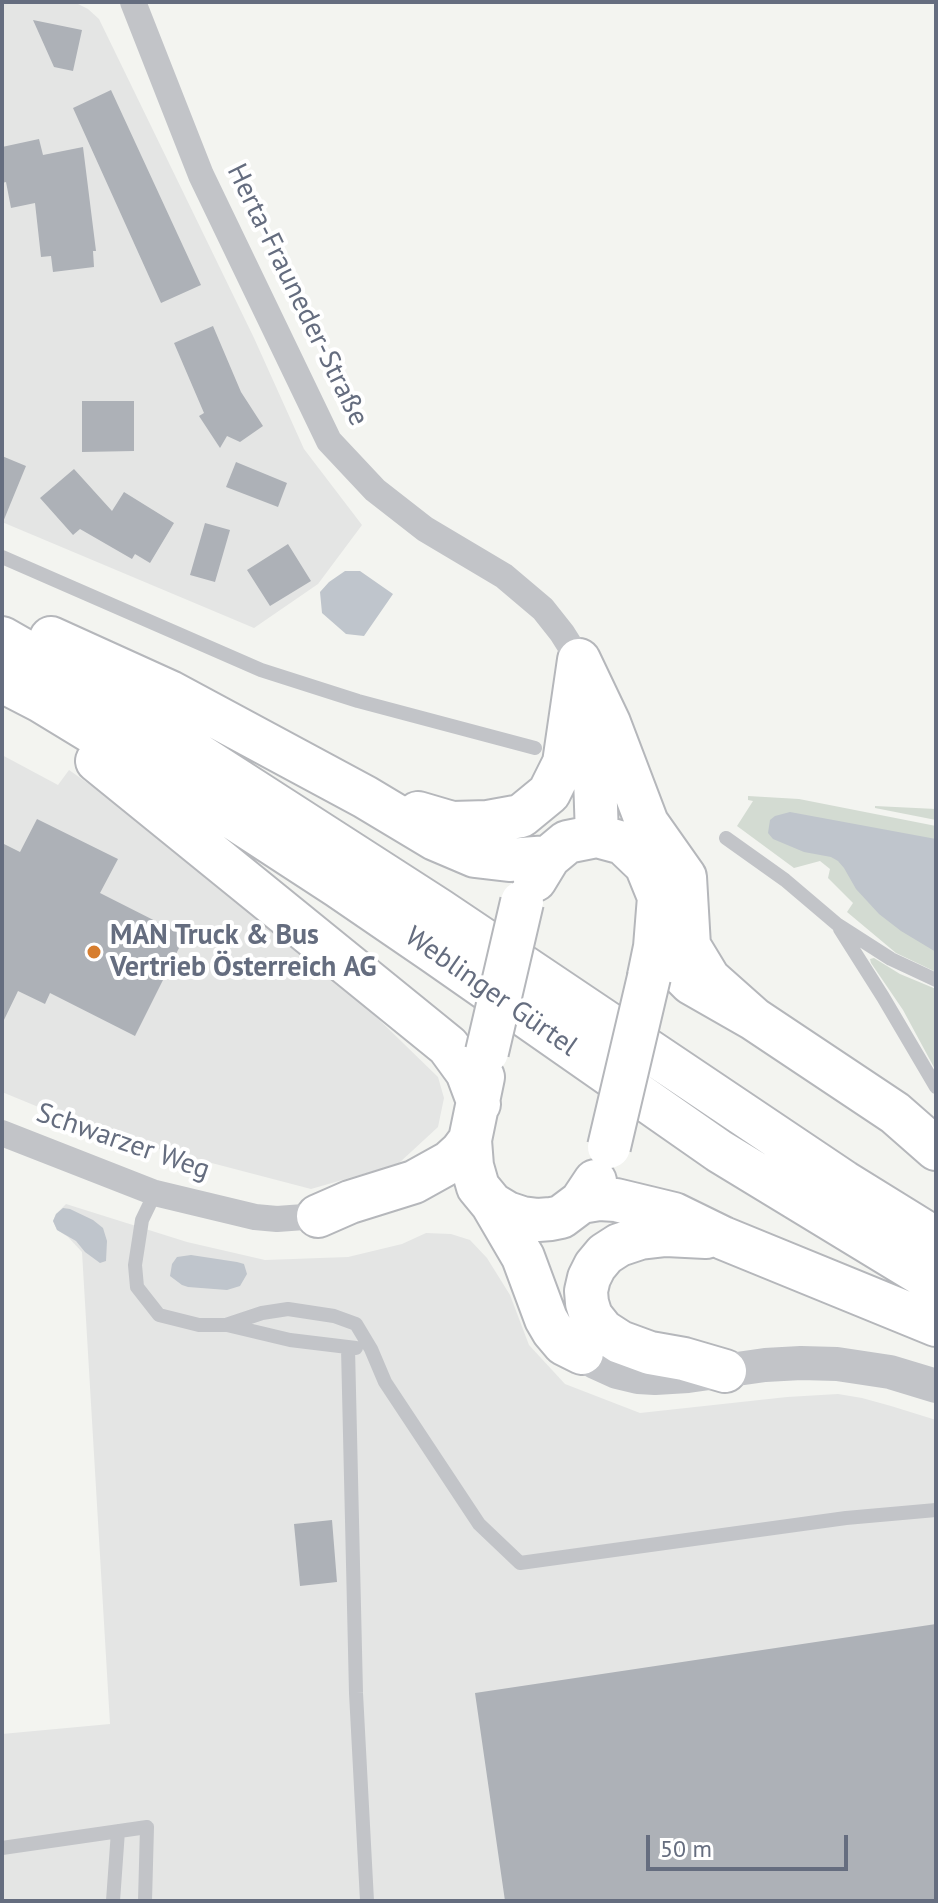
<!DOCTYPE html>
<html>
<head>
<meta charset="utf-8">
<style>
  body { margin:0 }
  #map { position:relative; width:938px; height:1903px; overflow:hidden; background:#f3f4f0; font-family:"PT Sans",sans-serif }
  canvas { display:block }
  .frame { position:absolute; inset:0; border:4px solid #656d7f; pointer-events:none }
  .scale { position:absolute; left:646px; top:1835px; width:202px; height:36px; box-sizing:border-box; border:4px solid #656d7f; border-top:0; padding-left:10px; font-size:24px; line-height:28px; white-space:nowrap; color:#656d7f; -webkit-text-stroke:6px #fff; paint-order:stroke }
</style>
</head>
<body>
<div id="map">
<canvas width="938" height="1903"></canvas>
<div class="frame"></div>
<div class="scale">50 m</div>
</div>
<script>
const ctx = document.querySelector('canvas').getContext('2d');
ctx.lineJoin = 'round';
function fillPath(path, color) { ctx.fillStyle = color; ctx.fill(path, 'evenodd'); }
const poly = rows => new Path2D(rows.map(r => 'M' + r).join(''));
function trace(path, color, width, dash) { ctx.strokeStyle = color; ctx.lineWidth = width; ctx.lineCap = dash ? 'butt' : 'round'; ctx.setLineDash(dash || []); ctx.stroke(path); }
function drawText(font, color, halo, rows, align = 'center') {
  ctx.font = font + ' "PT Sans",sans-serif'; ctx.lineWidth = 8; ctx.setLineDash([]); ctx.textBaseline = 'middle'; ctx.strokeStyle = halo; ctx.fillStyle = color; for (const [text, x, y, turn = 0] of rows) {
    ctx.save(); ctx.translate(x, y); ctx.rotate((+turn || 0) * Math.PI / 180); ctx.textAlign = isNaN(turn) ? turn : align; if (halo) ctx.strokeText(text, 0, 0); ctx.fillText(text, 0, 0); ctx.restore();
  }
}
fillPath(poly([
  [2,2,74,2,88,9,99,19,254,338,304,449,362,525,318,584,254,628,2,522],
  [2,755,58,785,69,770,133,815,330,972,438,1077,444,1098,438,1127,398,1164,311,1189,162,1150,53,1113,2,1092],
  [66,1204,187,1242,265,1260,348,1257,402,1244,426,1233,451,1234,470,1240,487,1258,510,1295,529,1345,565,1384,640,1413,787,1397,838,1394,862,1398,891,1406,936,1420,936,1901,2,1901,2,1734,110,1724,82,1252,68,1237,57,1230,53,1221,56,1214]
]), '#e4e5e4');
fillPath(poly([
  [748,796,799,799,936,826,936,972,896,953,847,912,853,903,828,878,830,869,820,861,794,868,737,826,753,801,748,800],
  [875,806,936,809,936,820,875,808],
  [874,958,900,974,936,989,936,1071,903,1010,871,963,870,959]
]), '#d3dbd2');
fillPath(poly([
  [345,571,360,571,393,594,364,636,346,634,322,613,320,592,329,582],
  [790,812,936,839,936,952,901,931,879,914,856,889,844,868,838,861,831,857,804,852,773,839,768,833,770,820,775,816],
  [63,1208,70,1209,93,1220,103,1228,107,1241,106,1261,100,1263,85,1252,76,1241,57,1230,53,1221,56,1214],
  [191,1255,237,1262,244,1264,247,1274,240,1286,227,1290,188,1287,182,1285,170,1276,172,1264,177,1257]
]), '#bfc5cc');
fillPath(poly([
  [33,20,82,30,73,71,54,67],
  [111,90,201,285,161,303,73,108],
  [39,139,43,155,83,147,96,251,93,251,94,267,53,272,51,256,41,257,35,203,11,208,6,182,2,183,2,147],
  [213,326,241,392,263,426,240,442,227,436,220,448,199,416,204,413,174,343],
  [82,401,134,401,134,451,82,452],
  [2,456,26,466,3,522,2,522],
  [236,462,287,483,278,507,226,487],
  [74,469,112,511,124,492,174,523,150,563,135,554,132,559,80,529,73,535,40,498],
  [205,523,230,530,215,582,190,575],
  [288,544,311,581,270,606,247,570],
  [37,819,118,859,100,893,185,936,135,1036,50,993,45,1004,18,991,2,1024,2,843,20,852],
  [332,1520,337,1582,300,1586,294,1524],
  [936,1624,936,1901,505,1901,475,1693]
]), '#adb1b7');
const primary = poly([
  [2,638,130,711,439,910,844,1182,936,1239],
  [51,638,170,692,365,797,435,839,475,856,509,860,549,857],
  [579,660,609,723,647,823,685,877,689,946,709,979,754,1019],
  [2,681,41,701,230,816,339,887,434,952,719,1151,936,1283],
  [590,712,594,747,597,836],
  [97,761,448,1046,467,1072,479,1104],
  [418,813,452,823,488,822,521,816,549,793,564,763,579,660],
  [535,880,549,857,567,842,597,836,623,843,646,865,659,897,655,947,649,976],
  [655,947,691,983,754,1019,895,1113,936,1149],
  [483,1077,470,1140,472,1166,478,1187,492,1204,507,1213,522,1218,538,1220,551,1219,561,1217,581,1202,595,1181],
  [581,1202,599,1199,616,1200,674,1214,723,1238,936,1325],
  [492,1204,523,1257,546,1319,553,1331,564,1344,582,1353],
  [318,1216,350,1202,414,1182,450,1162,461,1152,470,1140],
  [706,1237,666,1235,640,1238,619,1245,605,1254,595,1266,589,1278,586,1291,587,1303,591,1316,603,1331,620,1342,650,1353,684,1359,725,1371]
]);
trace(primary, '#b5b7bb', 46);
trace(poly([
  [2,557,261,670,358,701,535,748],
  [726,838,785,880,838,925,891,959,936,980],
  [840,929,883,997,936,1087],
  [155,1193,142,1220,135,1265,137,1287,159,1315,199,1325,226,1325,262,1313,288,1309,334,1316,356,1324,371,1349,385,1382,479,1524,520,1563,846,1518,936,1510],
  [227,1325,290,1340,356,1348],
  [348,1348,356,1693,367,1901],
  [2,1848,147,1827,145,1901],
  [113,1901,118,1831]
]), '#c2c4c8', 14);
trace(poly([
  [133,2,201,175,329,441,375,490,425,529,504,576,543,609,562,633,579,660],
  [2,1133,155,1193,255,1217,277,1219,318,1216]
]), '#c2c4c8', 26);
trace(poly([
  [582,1353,595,1362,617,1372,638,1377,655,1378,688,1376,765,1365,801,1363,837,1364,890,1372,936,1386]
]), '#c2c4c8', 34);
trace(primary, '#fff', 42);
const primaryBridge = poly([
  [487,1052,522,902],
  [609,1147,649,977]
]);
trace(primaryBridge, '#b5b7bb', 46, []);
trace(primaryBridge, '#fff', 42);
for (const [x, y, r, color] of [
  [94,952,8,"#d67d2e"]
]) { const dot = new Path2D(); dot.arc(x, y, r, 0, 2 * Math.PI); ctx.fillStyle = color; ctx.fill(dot); trace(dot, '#fff', 3); }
drawText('28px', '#656d7f', '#fff', [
  ["Herta-Frauneder-Straße",297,295,64],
  ["Weblinger Gürtel",491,992,35],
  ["Schwarzer Weg",123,1142,19]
]);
drawText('bold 28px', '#656d7f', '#fff', [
  ["MAN Truck & Bus",110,936],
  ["Vertrieb Österreich AG",110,968]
], 'left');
</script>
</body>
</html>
